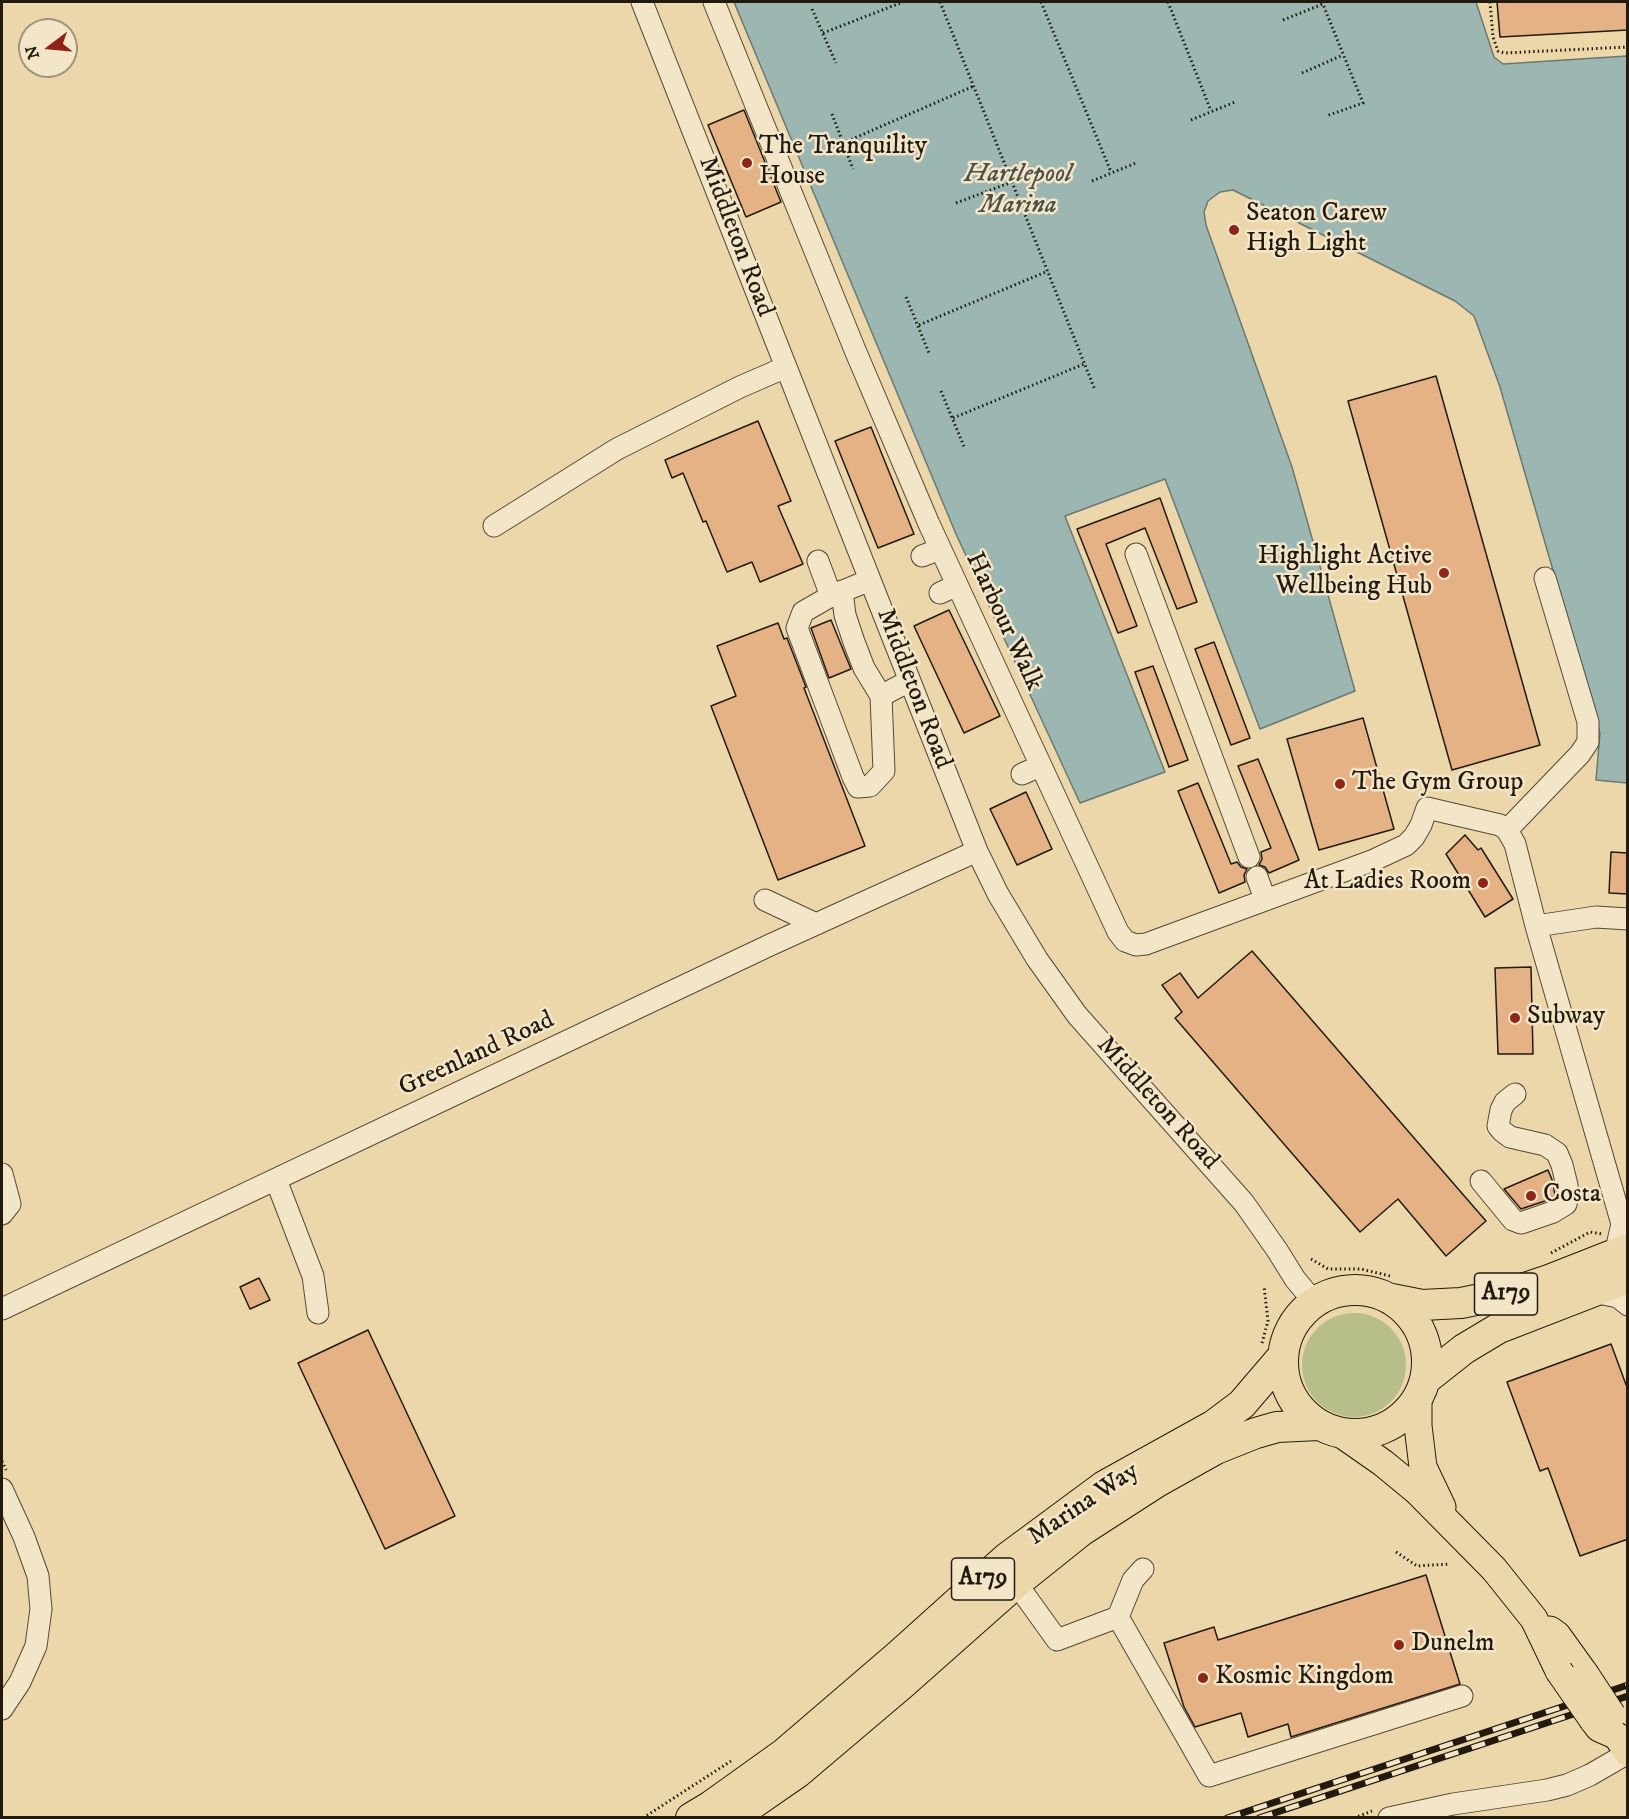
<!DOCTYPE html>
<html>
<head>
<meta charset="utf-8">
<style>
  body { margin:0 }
  #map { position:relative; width:1629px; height:1819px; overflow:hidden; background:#ecd7ab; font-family:"IM FELL DW Pica",serif }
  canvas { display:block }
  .frame { position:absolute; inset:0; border:3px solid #221a0f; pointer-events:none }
  .north { position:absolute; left:18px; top:18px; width:60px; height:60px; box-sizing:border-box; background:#f3e5c8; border:2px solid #9f947e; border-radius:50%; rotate:254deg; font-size:16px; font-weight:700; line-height:24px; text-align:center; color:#221a0f }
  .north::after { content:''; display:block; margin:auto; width:21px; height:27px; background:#8f2418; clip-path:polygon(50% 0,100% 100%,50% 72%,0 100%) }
</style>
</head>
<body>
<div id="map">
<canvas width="1629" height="1819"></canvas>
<div class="frame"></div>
<div class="north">N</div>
</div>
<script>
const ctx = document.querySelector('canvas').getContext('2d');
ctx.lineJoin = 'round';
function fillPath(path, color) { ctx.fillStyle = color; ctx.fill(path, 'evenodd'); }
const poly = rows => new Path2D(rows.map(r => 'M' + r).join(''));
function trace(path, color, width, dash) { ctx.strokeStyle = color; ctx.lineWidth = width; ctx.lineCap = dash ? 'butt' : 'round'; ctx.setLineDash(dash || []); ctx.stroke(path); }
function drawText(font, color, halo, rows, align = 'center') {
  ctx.font = font + ' "IM FELL DW Pica",serif'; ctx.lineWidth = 5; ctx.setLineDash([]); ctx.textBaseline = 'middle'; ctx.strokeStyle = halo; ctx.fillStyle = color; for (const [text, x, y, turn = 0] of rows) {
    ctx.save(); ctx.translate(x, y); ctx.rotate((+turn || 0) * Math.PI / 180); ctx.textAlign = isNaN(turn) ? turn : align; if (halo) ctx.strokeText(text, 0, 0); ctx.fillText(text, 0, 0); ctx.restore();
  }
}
fillPath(poly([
  '1302 1365a52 52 0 1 1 104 0a52 52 0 1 1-104 0Z'
]), '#b7be8a');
const water = poly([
  [734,2,1476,2,1494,57,1503,64,1627,56,1627,783,1596,780,1600,733,1500,387,1474,316,1455,301,1233,190,1220,192,1208,201,1204,212,1206,225,1292,467,1355,691,1260,729,1165,479,1065,516,1165,772,1080,803,956,534,734,2]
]);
fillPath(water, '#9cb7b2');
trace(water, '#6b7871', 1.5);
const building = poly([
  [1497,2,1628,2,1628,30,1500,37,1497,2],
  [744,110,781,202,746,217,708,125,744,110],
  [1436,376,1540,745,1452,770,1348,401,1436,376],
  [758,421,791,501,778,506,803,564,760,582,752,562,727,572,706,521,703,522,683,473,672,478,665,460,758,421],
  [871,427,914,534,878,548,835,441,871,427],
  [1160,498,1197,602,1177,609,1145,528,1106,544,1137,626,1118,633,1077,529,1160,498],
  [949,610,1000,716,964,733,914,626,949,610],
  [831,620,851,669,829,678,811,628,831,620],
  [778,623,784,639,787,638,806,687,804,688,865,846,778,880,711,706,736,696,717,646,778,623],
  [1214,642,1250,738,1231,745,1195,649,1214,642],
  [1153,666,1188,760,1169,767,1135,672,1153,666],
  [1363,718,1394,829,1319,850,1287,739,1363,718],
  [1258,759,1299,860,1269,873,1265,867,1259,865,1262,859,1261,852,1271,848,1238,766,1258,759],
  [1198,783,1231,864,1237,862,1241,867,1247,869,1244,875,1245,882,1219,893,1178,791,1198,783],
  [1026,792,1052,849,1017,865,990,809,1026,792],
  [1465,835,1478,850,1481,848,1513,899,1485,917,1446,854,1465,835],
  [1611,852,1628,853,1628,894,1609,893,1611,852],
  [1252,951,1486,1221,1446,1256,1398,1199,1360,1232,1175,1018,1182,1012,1162,985,1180,973,1198,998,1252,951],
  [1531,967,1533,1054,1498,1054,1495,968,1531,967],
  [1548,1170,1553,1182,1555,1196,1548,1200,1521,1209,1504,1189,1548,1170],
  [259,1278,270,1300,250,1309,240,1287,259,1278],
  [368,1330,455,1516,385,1549,298,1363,368,1330],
  [1611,1344,1628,1390,1628,1539,1580,1556,1548,1468,1540,1471,1507,1382,1611,1344],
  [1426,1575,1460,1684,1291,1737,1288,1724,1248,1737,1241,1713,1195,1727,1184,1707,1164,1643,1214,1627,1218,1640,1426,1575]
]);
fillPath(building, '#e5b285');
trace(building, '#221a0f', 1.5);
const minor = poly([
  [642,2,977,851,998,894,1037,959,1077,1015,1244,1203,1277,1250,1295,1279,1314,1302],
  [714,2,855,350,929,524,1118,932,1125,941,1136,945,1146,944,1374,860,1406,845,1414,837,1421,825,1427,808,1500,825,1507,830,1515,844,1536,926,1622,1224,1615,1254],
  [494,526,617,449,740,387,786,367],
  [1136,554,1249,857],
  [922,556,940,549],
  [818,561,831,596],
  [870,580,831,596,803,612,797,628,853,777,858,787,870,786,884,771,881,696,909,681],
  [842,591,845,615,854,642,864,668,881,696],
  [940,593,957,585],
  [1022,774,1040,766],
  [1507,830,1580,754,1588,742,1588,722,1545,578],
  [1257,877,1265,899],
  [765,900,816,924],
  [1536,926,1596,917,1628,919],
  [2,1174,10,1204,2,1214],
  [276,1180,313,1276,318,1313],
  [1481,1181,1513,1220,1521,1223,1553,1212,1566,1204,1568,1196,1567,1185,1562,1165,1557,1153,1545,1145,1510,1137,1502,1131,1498,1126,1501,1110,1505,1102,1515,1094],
  [1593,1292,1618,1297,1628,1305],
  [2,1309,770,945,977,851],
  [2,1489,24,1537,38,1576,41,1609,36,1646,20,1682,2,1709],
  [1016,1583,1057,1640,1118,1617,1133,1580,1143,1569],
  [1118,1617,1209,1776,1462,1696],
  [1389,1818,1453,1804,1547,1790,1567,1785,1590,1775,1628,1753]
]);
const major = poly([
  [1418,1400,1418,1426,1423,1467,1442,1507],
  [1340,1433,1383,1463,1417,1491,1494,1569,1534,1619,1559,1671],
  [1550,1630,1557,1635,1585,1674],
  [1593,1720,1599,1728,1617,1736,1628,1753]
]);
const highway = poly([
  '1283 1362a72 72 0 1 1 144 0a72 72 0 1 1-144 0Z',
  [1392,1299,1422,1305,1461,1303,1510,1293,1549,1280,1628,1249],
  [1426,1379,1464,1349,1499,1328,1628,1278],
  [691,1818,711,1806,785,1753,898,1656,1008,1557,1104,1486,1214,1425,1242,1404,1283,1356],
  [732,1818,797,1773,902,1684,1016,1583,1081,1531,1157,1482,1216,1449,1256,1433,1277,1427,1319,1425]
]);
trace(minor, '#544936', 23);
trace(major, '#221a0f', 29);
trace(highway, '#221a0f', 32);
trace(poly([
  [940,2,1095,390],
  [1041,2,1111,172],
  [1168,2,1211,111],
  [1322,2,1363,103,1326,116],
  [1490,2,1493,37,1498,51,1504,53,1628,47],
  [812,9,836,63],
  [1283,20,1323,4],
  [823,33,903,2],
  [1302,73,1343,55],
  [832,114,853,169],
  [1191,120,1235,102],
  [843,143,974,86],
  [1092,181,1136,163],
  [956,203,1012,182],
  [906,297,929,353],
  [919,325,1048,271],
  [941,391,965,449],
  [953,418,1084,364],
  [1551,1253,1590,1232,1602,1234],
  [1311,1259,1328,1269,1361,1269,1390,1276],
  [1262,1343,1268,1321,1264,1286],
  [2,1461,6,1470],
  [1396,1552,1417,1566,1450,1564],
  [643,1818,731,1761],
  [1354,1818,1372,1811]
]), '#221a0f', 3, [1.5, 3]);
trace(minor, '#f3e5c8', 21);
trace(major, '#ecd7ab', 27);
trace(highway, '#ecd7ab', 30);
const rail = poly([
  [1227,1818,1628,1685],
  [1259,1818,1628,1696]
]);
trace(rail, '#221a0f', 7);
trace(rail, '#f3e5c8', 4.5, [14]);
const majorBridge = poly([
  [1559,1671,1593,1720],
  [1585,1674,1612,1715]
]);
trace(majorBridge, '#221a0f', 29, []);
trace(majorBridge, '#ecd7ab', 27);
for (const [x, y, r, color] of [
  [747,163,6,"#8f2418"],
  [1234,230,6,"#8f2418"],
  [1444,573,6,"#8f2418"],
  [1340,784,6,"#8f2418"],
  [1483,883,6,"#8f2418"],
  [1515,1018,6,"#8f2418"],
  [1531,1196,6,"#8f2418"],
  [1399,1645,6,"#8f2418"],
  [1203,1678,6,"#8f2418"]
]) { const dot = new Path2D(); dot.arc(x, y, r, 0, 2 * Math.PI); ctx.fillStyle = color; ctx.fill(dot); trace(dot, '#f3e5c8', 2); }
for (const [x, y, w] of [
  [1506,1294,63],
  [983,1579,63]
]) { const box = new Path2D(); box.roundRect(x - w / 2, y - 21, w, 42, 4.5); ctx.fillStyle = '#f3e5c8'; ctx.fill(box); trace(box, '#221a0f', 1.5); }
drawText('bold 24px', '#221a0f', null, [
  ["A179",1506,1294],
  ["A179",983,1579]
]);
drawText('26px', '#221a0f', '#f3e5c8', [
  ["The Tranquility",759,148],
  ["House",759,178],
  ["Seaton Carew",1246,215],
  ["High Light",1246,245],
  ["Highlight Active",1432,558,"right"],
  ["Wellbeing Hub",1432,588,"right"],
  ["The Gym Group",1352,784],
  ["At Ladies Room",1471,883,"right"],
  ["Subway",1527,1018],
  ["Costa",1543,1196],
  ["Dunelm",1411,1645],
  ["Kosmic Kingdom",1215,1678]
], 'left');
drawText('26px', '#221a0f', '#f3e5c8', [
  ["Middleton Road",735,237,69],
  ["Harbour Walk",1003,622,65],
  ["Middleton Road",913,689,69],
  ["Greenland Road",477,1055,-25],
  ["Middleton Road",1157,1104,48],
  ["Marina Way",1084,1505,-34]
]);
drawText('italic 27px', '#4d5148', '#f3e5c8', [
  ["Hartlepool",1018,175],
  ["Marina",1018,206]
]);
</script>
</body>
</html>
